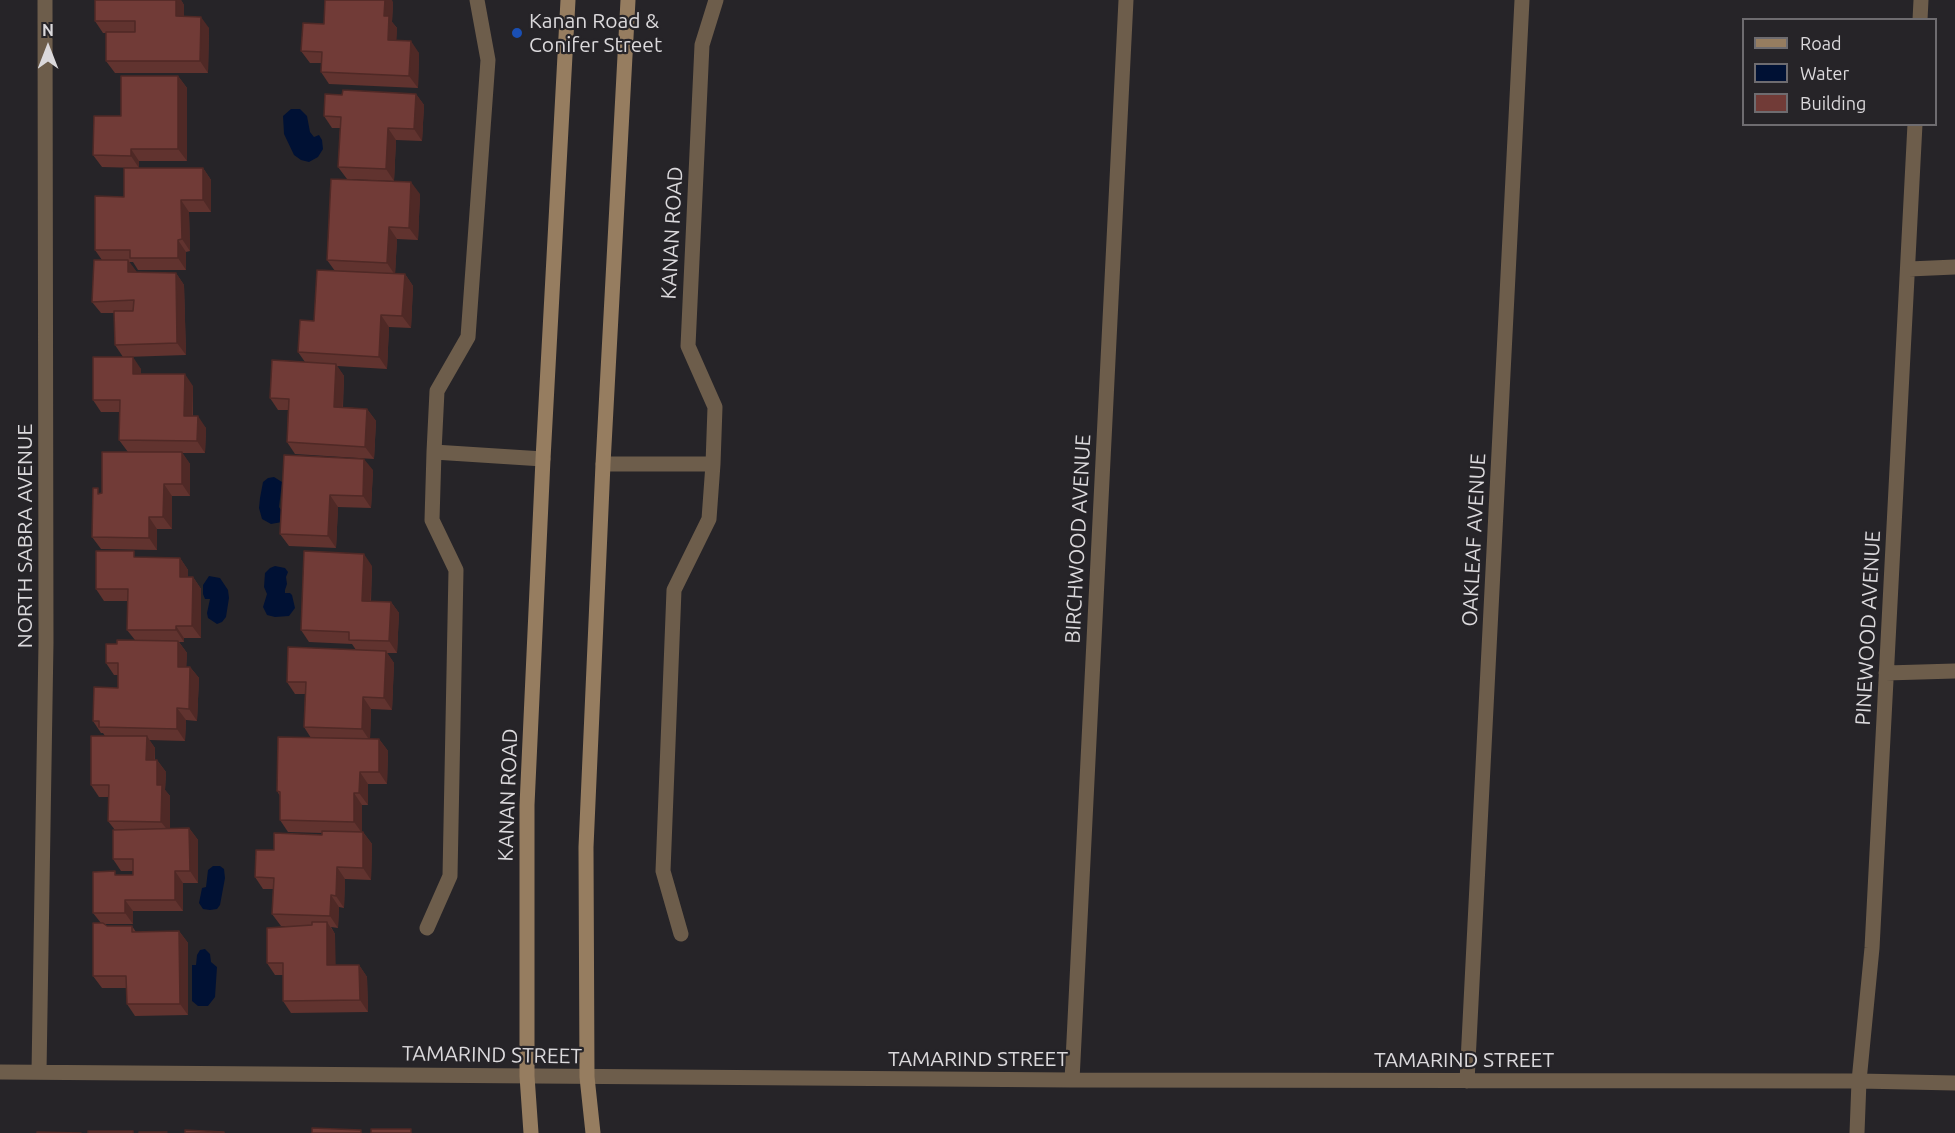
<!DOCTYPE html>
<html>
<head>
<meta charset="utf-8">
<style>
  body { margin:0 }
  #map { position:relative; width:1955px; height:1133px; overflow:hidden; background:#262428; font-family:Ubuntu,sans-serif }
  canvas { display:block }
  .legend { position:absolute; left:1742px; top:18px; width:195px; height:108px; box-sizing:border-box; background:#262428; border:2px solid #6e6c70; margin:0; padding:8px 10px; list-style:none; font-size:18px; color:#dbd9dc }
  .legend li { display:flex; align-items:center; gap:12px; height:30px }
  .legend b { width:30px; border:2px solid #6e6c70 }
  .north { position:absolute; left:18px; top:18px; width:60px; height:60px; -webkit-text-stroke:4px #262428; paint-order:stroke; rotate:0deg; font-size:16px; font-weight:700; line-height:24px; text-align:center; color:#dbd9dc }
  .north::after { content:''; display:block; margin:auto; width:21px; height:27px; background:#dbd9dc; clip-path:polygon(50% 0,100% 100%,50% 72%,0 100%) }
</style>
</head>
<body>
<div id="map">
<canvas width="1955" height="1133"></canvas>
<ul class="legend">
<li><b style="height:8px;background:#967d60"></b>Road</li>
<li><b style="height:16px;background:#001134"></b>Water</li>
<li><b style="height:16px;background:#713b37"></b>Building</li>
</ul>
<div class="north">N</div>
</div>
<script>
const ctx = document.querySelector('canvas').getContext('2d');
ctx.lineJoin = 'round';
function fillPath(path, color) { ctx.fillStyle = color; ctx.fill(path, 'evenodd'); }
const poly = rows => new Path2D(rows.map(r => 'M' + r).join(''));
function trace(path, color, width, dash) { ctx.strokeStyle = color; ctx.lineWidth = width; ctx.lineCap = dash ? 'butt' : 'round'; ctx.setLineDash(dash || []); ctx.stroke(path); }
function drawText(font, color, halo, rows, align = 'center') {
  ctx.font = font + ' Ubuntu,sans-serif'; ctx.lineWidth = 4.5; ctx.setLineDash([]); ctx.textBaseline = 'middle'; ctx.strokeStyle = halo; ctx.fillStyle = color; for (const [text, x, y, turn = 0] of rows) {
    ctx.save(); ctx.translate(x, y); ctx.rotate((+turn || 0) * Math.PI / 180); ctx.textAlign = isNaN(turn) ? turn : align; if (halo) ctx.strokeText(text, 0, 0); ctx.fillText(text, 0, 0); ctx.restore();
  }
}
fillPath(poly([
  [291,109,300,109,307,116,310,132,314,137,319,135,322,140,323,149,318,157,309,162,301,160,294,155,284,134,283,116],
  [274,477,282,482,279,507,283,513,282,522,271,524,262,519,259,508,260,498,263,482,268,478],
  [275,566,285,568,288,572,286,577,287,584,285,590,285,593,290,593,292,595,295,608,289,616,275,617,267,615,263,607,267,594,264,587,265,573,270,568],
  [209,576,220,578,228,590,229,598,226,617,222,622,217,624,208,618,207,613,210,599,205,599,203,594,203,585],
  [213,866,220,866,224,869,225,878,220,905,217,909,210,910,203,909,199,903,202,888,206,887,208,870],
  [205,949,210,954,211,962,217,967,215,997,208,1006,198,1006,192,1001,192,965,196,965,197,955,200,950]
]), '#001134');
trace(poly([
  [1920,20,1921,0],
  [1909,269,1955,267],
  [434,452,543,459],
  [603,464,713,464],
  [1886,673,1955,671],
  [427,928,450,876,456,570,432,520,434,452,437,391,468,337,488,60,477,0],
  [681,934,663,871,674,590,709,519,713,464,715,407,688,346,702,45,716,0],
  [0,1072,1072,1080,1859,1081,1955,1083],
  [39,1072,46,642,45,0],
  [1072,1080,1126,0],
  [1467,1081,1522,0],
  [1857,1133,1859,1081,1872,948,1915,124]
]), '#6d5d4b', 15);
trace(poly([
  [531,1133,527,1076,527,805,543,459,568,0],
  [593,1133,587,1077,586,847,603,464,628,0]
]), '#967d60', 15);
fillPath(poly([
  [95,0,181,0,184,5,184,16,209,28,208,73,115,73,106,61,106,33,103,33,95,21],
  [393,2,392,22,397,28,396,40,419,53,418,88,329,84,321,72,321,63,310,63,301,51,324,24],
  [178,76,187,88,187,161,139,161,139,168,102,167,93,155,121,116],
  [416,94,424,105,422,141,396,140,394,181,347,179,338,167,340,128,332,128,324,116,342,95],
  [203,168,211,180,211,212,189,212,190,251,186,252,186,270,138,270,133,262,129,262,137,273,176,273,184,285,186,355,125,357,141,369,141,374,193,386,193,416,206,428,205,453,182,453,190,464,190,496,172,496,172,529,157,529,157,550,101,549,92,537,102,493,128,452,119,440,120,412,101,412,93,400,123,357,115,345,114,313,101,313,92,302,102,260,95,250,124,197],
  [420,194,418,240,397,239,395,274,405,274,413,286,411,328,389,327,387,369,337,366,344,376,343,407,367,409,376,421,374,459,295,454,287,442,288,410,278,410,270,398,305,362,298,352,314,321,335,271,327,260],
  [284,455,373,470,371,508,338,507,336,548,289,546,280,534],
  [138,557,180,558,188,570,188,577,193,577,201,589,201,638,184,638,184,642,179,642,187,653,186,667,190,667,199,678,197,721,186,720,185,741,149,740,155,748,155,760,157,760,166,772,165,790,170,796,170,829,189,828,198,840,198,883,183,883,183,911,133,911,133,924,105,924,107,926,132,926,136,932,179,931,188,943,188,1015,135,1016,127,1004,126,988,102,988,93,976,101,923,93,913,118,875,133,875,133,871,121,871,113,859,115,830,108,821,109,797,99,797,91,785,105,736,103,733,101,733,93,721,118,688,118,675,114,675,106,663,117,644,135,640,127,630,128,601,104,601,96,589],
  [372,566,371,601,391,602,399,613,397,653,387,653,394,663,392,710,371,709,370,739,379,739,388,751,387,784,368,784,368,805,362,805,362,832,363,832,372,844,371,880,345,879,344,908,339,907,338,928,331,927,335,934,335,965,359,965,367,977,368,1012,291,1013,283,1001,283,975,275,975,267,963,290,926,281,926,272,914,273,889,263,889,255,877,274,850,322,835,322,833,288,832,280,820,280,796,277,791,311,738,304,727,305,694,295,694,287,682,356,650,352,644,309,642,301,630]
]), '#61332f');
fillPath(poly([
  [176,0,181,0,184,5,184,28,176,16],
  [385,0,392,0,393,2,392,22,397,28,396,52,388,40,384,16],
  [201,17,209,28,208,73,200,61],
  [411,41,419,53,418,88,409,76],
  [178,76,187,88,187,161,178,149],
  [416,94,424,105,422,141,414,129],
  [388,128,396,140,394,181,386,169],
  [131,149,139,161,139,168,131,156],
  [203,168,211,180,211,212,203,200],
  [411,182,420,194,418,240,409,228],
  [181,200,189,212,190,251,182,239],
  [389,227,397,239,395,275,387,263],
  [178,240,186,252,186,270,178,258],
  [128,260,137,272,128,272],
  [176,273,184,285,186,355,177,343],
  [405,274,413,286,411,328,402,316],
  [381,315,389,327,387,369,379,357],
  [133,357,141,369,141,386,133,374],
  [336,364,344,376,342,418,334,407],
  [185,374,193,386,192,428,184,416],
  [367,409,376,421,374,459,365,447],
  [198,416,206,428,205,453,197,441],
  [182,452,190,464,190,496,182,484],
  [364,459,373,470,371,508,363,496],
  [164,484,172,496,172,529,163,517],
  [330,495,338,507,336,548,328,536],
  [149,517,157,529,157,550,149,538],
  [364,554,372,566,370,612,362,601],
  [180,558,188,570,188,589,180,577],
  [193,577,201,589,201,638,192,626],
  [391,602,399,613,397,653,389,641],
  [176,626,184,638,184,642,176,630],
  [178,641,187,653,186,678,178,667],
  [386,651,394,663,392,710,384,698],
  [190,667,199,678,197,721,189,709],
  [363,697,371,709,370,741,362,729],
  [177,708,186,720,185,741,177,729],
  [147,736,155,748,154,772,146,760],
  [379,739,388,751,387,784,379,772],
  [157,760,166,772,165,790,170,796,170,833,161,822,157,785],
  [360,772,368,784,368,805,359,793],
  [354,793,362,805,362,833,354,822],
  [189,828,198,840,198,883,190,871],
  [363,832,372,844,371,880,363,868],
  [337,867,345,879,344,908,336,896],
  [175,871,183,883,183,911,175,900],
  [331,895,339,907,338,928,330,916],
  [125,900,133,911,133,924,125,913],
  [327,922,335,934,336,977,327,965],
  [179,931,188,943,188,1015,180,1004],
  [359,965,367,977,368,1012,360,1000]
]), '#4f2926');
const building = poly([
  [95,0,176,0,176,16,201,17,200,61,106,61,106,32,135,32,135,21,95,21,95,0],
  [325,0,385,0,384,16,389,16,388,40,411,41,409,76,321,72,322,52,301,51,303,23,324,24,325,0],
  [121,76,178,76,178,149,131,149,131,156,93,155,94,116,121,116,121,76],
  [343,90,416,94,414,129,388,128,386,169,338,167,341,117,324,116,325,94,342,95,343,90],
  [124,168,203,168,203,200,181,200,182,239,178,240,178,258,130,258,130,250,95,250,95,196,124,197,124,168],
  [331,179,411,182,409,228,389,227,387,263,327,260,331,179],
  [94,260,128,260,128,272,176,273,177,343,115,345,114,311,133,311,134,300,92,302,94,260],
  [317,270,405,274,402,316,381,315,379,357,298,352,300,320,314,321,317,270],
  [93,357,133,357,133,374,185,374,184,416,198,416,197,441,119,440,120,400,93,400,93,357],
  [272,360,336,364,334,407,367,409,365,447,287,442,289,399,270,398,272,360],
  [102,452,182,452,182,484,164,484,163,517,149,517,149,538,92,537,93,488,98,488,98,494,102,493,102,452],
  [284,455,364,459,363,496,330,495,328,536,280,534,284,455],
  [96,551,134,551,134,557,180,558,180,577,193,577,192,626,176,626,176,630,127,630,128,589,96,589,96,551],
  [304,551,364,554,362,601,391,602,389,641,349,640,349,632,301,630,304,551],
  [117,640,178,641,178,667,190,667,189,709,177,708,177,729,99,727,99,721,93,721,94,687,118,688,118,663,106,663,106,644,117,644,117,640],
  [288,647,386,651,384,698,363,697,362,729,304,727,306,682,287,682,288,647],
  [91,736,147,736,146,760,157,760,157,785,162,785,161,822,108,821,109,785,91,785,91,736],
  [278,737,379,739,379,772,360,772,359,793,354,793,354,822,280,820,280,792,277,791,278,737],
  [189,828,190,871,175,871,175,900,125,900,125,913,93,913,93,872,115,871,115,875,133,875,133,859,113,859,113,830,189,828],
  [322,831,363,832,363,868,337,867,336,896,331,895,330,916,272,914,274,878,255,877,256,850,274,850,274,833,322,835,322,831],
  [312,922,327,922,327,965,359,965,360,1000,283,1001,283,963,267,963,267,928,312,925,312,922],
  [93,923,103,923,107,926,132,926,132,932,179,931,180,1004,127,1004,126,976,93,976,93,923],
  [312,1128,361,1130,361,1133,312,1133,312,1128],
  [371,1129,411,1129,411,1133,371,1133,371,1129],
  [185,1130,224,1132,224,1133,185,1133,185,1130],
  [88,1131,133,1131,133,1133,88,1133,88,1131],
  [37,1132,81,1133,37,1133,37,1132],
  [139,1132,167,1132,139,1133,139,1132]
]);
fillPath(building, '#713b37');
trace(building, '#4f2926', 1.5);
for (const [x, y, r, color] of [
  [517,33,6,"#1a4fb4"]
]) { const dot = new Path2D(); dot.arc(x, y, r, 0, 2 * Math.PI); ctx.fillStyle = color; ctx.fill(dot); trace(dot, '#262428', 2); }
drawText('21px', '#dbd9dc', '#262428', [
  ["Kanan Road &",529,21],
  ["Conifer Street",529,45]
], 'left');
drawText('21px', '#dbd9dc', '#262428', [
  ["KANAN ROAD",672,233,-87],
  ["NORTH SABRA AVENUE",25,536,-90],
  ["BIRCHWOOD AVENUE",1078,539,-87],
  ["OAKLEAF AVENUE",1474,540,-87],
  ["PINEWOOD AVENUE",1868,628,-87],
  ["KANAN ROAD",508,795,-88],
  ["TAMARIND STREET",492,1055,1],
  ["TAMARIND STREET",978,1059],
  ["TAMARIND STREET",1464,1060]
]);
</script>
</body>
</html>
